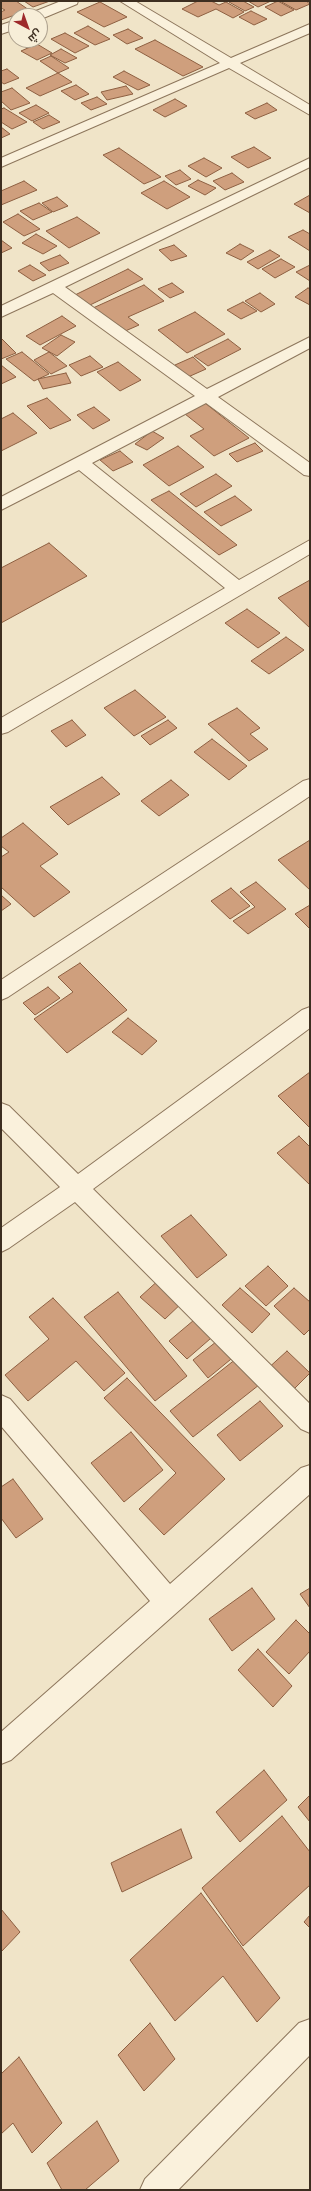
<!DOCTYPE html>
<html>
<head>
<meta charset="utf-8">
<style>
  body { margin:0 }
  #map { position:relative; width:311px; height:2191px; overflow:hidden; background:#f0e4c8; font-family:"IBM Plex Serif",Cairo,serif }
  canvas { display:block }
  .frame { position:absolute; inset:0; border:2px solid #3d2e20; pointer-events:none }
  .north { position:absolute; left:8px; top:8px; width:40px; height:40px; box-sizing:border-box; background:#f7eed8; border:1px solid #ada18e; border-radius:50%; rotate:139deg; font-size:11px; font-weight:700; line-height:16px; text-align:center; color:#3d2e20 }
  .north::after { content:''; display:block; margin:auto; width:14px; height:18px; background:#9e2a2b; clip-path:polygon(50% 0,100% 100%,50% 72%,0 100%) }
</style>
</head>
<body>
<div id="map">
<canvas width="311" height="2191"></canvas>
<div class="frame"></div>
<div class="north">ش</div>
</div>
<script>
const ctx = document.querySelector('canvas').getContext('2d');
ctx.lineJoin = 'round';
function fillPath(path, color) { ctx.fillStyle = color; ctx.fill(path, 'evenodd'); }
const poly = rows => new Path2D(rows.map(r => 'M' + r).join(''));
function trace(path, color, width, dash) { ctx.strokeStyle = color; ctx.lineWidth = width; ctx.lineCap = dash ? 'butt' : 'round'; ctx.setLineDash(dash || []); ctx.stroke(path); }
const building = poly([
  [1,1,16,1,29,10,1,20,1,12,5,10,1,8,1,1],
  [24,1,50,1,33,7,24,1],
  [198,1,211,1,219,5,226,2,244,12,233,18,216,9,198,17,182,9,198,1],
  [231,1,243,1,254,7,245,11,229,2,231,1],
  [248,1,271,1,258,7,248,1],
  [278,1,294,10,281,16,265,7,278,1],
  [280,1,306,1,310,4,296,10,280,1],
  [100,2,127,17,104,27,77,12,100,2],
  [251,11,267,19,254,25,239,17,251,11],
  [88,26,110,39,95,45,74,33,88,26],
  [128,29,143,38,127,44,113,35,128,29],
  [65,33,89,46,75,53,51,39,65,33],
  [155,40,203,67,183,76,135,49,155,40],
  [37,44,52,53,37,60,21,51,37,44],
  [61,49,77,58,65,63,50,55,61,49],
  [51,56,69,68,58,73,40,61,51,56],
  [7,69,19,78,4,84,1,82,1,71,7,69],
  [124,71,150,85,138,90,113,77,124,71],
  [58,73,72,82,40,96,26,88,58,73],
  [76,85,89,94,75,100,61,91,76,85],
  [126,86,133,94,107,100,101,92,126,86],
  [12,88,30,103,11,110,1,101,1,92,12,88],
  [97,97,107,104,91,110,81,103,97,97],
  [175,99,187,106,165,117,153,110,175,99],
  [267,103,277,110,255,119,245,113,267,103],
  [36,105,49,113,32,121,19,113,36,105],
  [4,108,27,122,12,129,1,122,1,109,4,108],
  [49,115,60,122,43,129,33,122,49,115],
  [1,127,10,134,1,138,1,127],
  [254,147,271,158,248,168,231,157,254,147],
  [119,148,161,177,144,184,103,155,119,148],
  [204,158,222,168,206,177,188,166,204,158],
  [180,170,191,179,176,185,165,176,180,170],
  [232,173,244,182,225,190,213,181,232,173],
  [198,180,216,188,205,195,188,186,198,180],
  [24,181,37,190,1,205,1,191,24,181],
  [164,181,190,197,167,209,141,193,164,181],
  [310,195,310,213,294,204,310,195],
  [57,197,68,206,53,212,42,203,57,197],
  [39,203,52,212,33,220,20,211,39,203],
  [18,214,40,229,24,236,3,222,18,214],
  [77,217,100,233,69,248,46,231,77,217],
  [303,230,310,234,310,251,288,237,303,230],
  [36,234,57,246,43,254,22,243,36,234],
  [1,240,12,248,1,253,1,240],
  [240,244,254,251,241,260,226,253,240,244],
  [174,245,187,256,171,261,159,250,174,245],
  [270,250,280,256,258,269,247,262,270,250],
  [60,255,69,263,49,271,40,263,60,255],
  [281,259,295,267,275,278,262,269,281,259],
  [30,265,46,275,33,281,18,271,30,265],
  [310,265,310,281,296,272,310,265],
  [128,269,143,279,90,305,75,295,128,269],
  [172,283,184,292,170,298,158,289,172,283],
  [144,285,164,301,128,317,139,325,123,332,93,308,144,285],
  [308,288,310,289,310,305,295,297,308,288],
  [260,293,275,304,261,312,245,301,260,293],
  [243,302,257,311,241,319,227,310,243,302],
  [195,312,225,334,187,353,158,330,195,312],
  [62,316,76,326,40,345,26,336,62,316],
  [61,335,75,342,57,356,42,348,61,335],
  [1,338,16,353,1,359,1,338],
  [228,339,241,349,208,366,194,356,228,339],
  [22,352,49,374,34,381,6,359,22,352],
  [49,352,67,366,51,374,34,360,49,352],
  [90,356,103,367,81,376,69,365,90,356],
  [193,357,206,369,188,377,175,365,193,357],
  [118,362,141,380,120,391,97,372,118,362],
  [1,365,16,377,1,384,1,365],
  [66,373,71,383,43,389,38,379,66,373],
  [47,398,71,420,50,429,27,406,47,398],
  [205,403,249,438,214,456,190,436,204,429,185,414,205,403],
  [94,407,110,420,93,429,77,415,94,407],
  [13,413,37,433,1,451,1,419,13,413],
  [152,431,164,438,147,450,135,444,152,431],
  [255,443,263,451,237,462,229,454,255,443],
  [178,446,204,467,169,486,143,465,178,446],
  [120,451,133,462,113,471,100,460,120,451],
  [216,474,232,486,196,507,180,494,216,474],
  [169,491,237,545,219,555,151,500,169,491],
  [235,496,252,510,221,526,204,512,235,496],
  [49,543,87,576,1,623,1,568,49,543],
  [310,580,310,628,278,598,310,580],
  [247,609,280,633,258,648,225,623,247,609],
  [286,637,304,650,269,674,251,661,286,637],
  [135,690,166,717,134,736,104,708,135,690],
  [237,708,260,728,250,734,268,749,249,761,208,724,237,708],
  [72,720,86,735,66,747,51,731,72,720],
  [168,720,177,728,150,745,141,736,168,720],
  [212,739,247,766,229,780,194,752,212,739],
  [102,777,120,794,68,825,50,807,102,777],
  [171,780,189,795,159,816,141,801,171,780],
  [23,823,58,854,40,866,70,892,34,917,1,887,1,857,9,852,1,846,1,838,23,823],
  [310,840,310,890,278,860,310,840],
  [256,882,286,909,248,934,233,921,255,907,240,892,256,882],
  [231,888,250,906,230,919,211,901,231,888],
  [1,895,11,904,1,911,1,895],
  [310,905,310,929,295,914,310,905],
  [80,963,127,1010,67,1053,34,1019,73,992,58,977,80,963],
  [48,987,60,998,35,1015,23,1003,48,987],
  [128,1018,157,1041,142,1055,112,1032,128,1018],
  [310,1072,310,1128,278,1096,310,1072],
  [299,1136,310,1147,310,1185,277,1153,299,1136],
  [191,1215,227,1255,197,1278,161,1236,191,1215],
  [268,1266,288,1286,266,1306,245,1286,268,1266],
  [161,1278,185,1300,165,1319,140,1297,161,1278],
  [240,1288,270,1314,252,1333,222,1305,240,1288],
  [294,1288,310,1302,310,1329,304,1335,274,1306,294,1288],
  [118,1292,187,1376,155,1401,84,1317,118,1292],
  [53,1298,125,1373,104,1391,76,1361,28,1401,5,1375,49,1339,29,1317,53,1298],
  [200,1315,218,1332,187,1359,169,1341,200,1315],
  [221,1338,236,1355,208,1378,193,1360,221,1338],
  [287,1351,310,1373,288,1395,265,1371,287,1351],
  [241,1355,264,1381,193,1437,170,1411,241,1355],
  [127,1378,225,1479,164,1535,139,1509,176,1473,104,1398,127,1378],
  [260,1401,283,1426,240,1461,217,1435,260,1401],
  [131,1432,163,1470,124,1502,91,1463,131,1432],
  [13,1479,43,1519,16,1538,1,1518,1,1487,13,1479],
  [252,1588,275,1619,232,1651,209,1619,252,1588],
  [310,1588,310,1608,300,1594,310,1588],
  [296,1620,310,1634,310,1651,289,1674,266,1652,296,1620],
  [258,1649,292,1686,273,1707,238,1670,258,1649],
  [264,1770,287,1800,240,1842,216,1812,264,1770],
  [310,1795,310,1822,298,1807,310,1795],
  [282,1816,310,1852,310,1885,243,1946,202,1888,282,1816],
  [181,1829,192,1858,122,1892,111,1863,181,1829],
  [201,1893,280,1998,257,2022,223,1976,175,2021,130,1960,201,1893],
  [1,1909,20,1932,1,1952,1,1909],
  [310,1915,310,1928,304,1922,310,1915],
  [150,2023,175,2059,144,2091,118,2055,150,2023],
  [19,2057,62,2123,32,2153,13,2123,1,2134,1,2074,19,2057],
  [97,2121,119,2161,85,2190,62,2190,47,2163,97,2121]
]);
fillPath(building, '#cf9f7d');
trace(building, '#8d5f41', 1);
const minor = poly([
  [61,1,78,1,77,4,41,19,40,16,30,16,31,13,61,1],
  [120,1,135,1,231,58,310,24,310,33,240,63,310,105,310,115,229,68,1,167,1,158,220,63,120,1],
  [16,20,16,29,1,34,1,25,16,20],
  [310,158,310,167,65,287,207,389,310,337,310,348,218,397,310,463,310,476,304,475,206,403,92,463,239,580,310,540,310,554,8,732,1,734,1,718,225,588,79,470,1,510,1,497,195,396,53,293,1,317,1,306,310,158],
  [310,779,310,796,8,997,1,1000,1,980,303,781,310,779],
  [310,1007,310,1028,93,1189,310,1404,310,1433,301,1429,75,1202,9,1248,1,1252,1,1228,60,1187,1,1128,1,1103,9,1106,78,1174,302,1010,310,1007],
  [1,1395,10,1399,170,1584,301,1468,310,1465,310,1494,11,1760,1,1764,1,1732,150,1601,1,1426,1,1395],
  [310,2019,310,2055,178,2190,140,2190,145,2179,299,2023,310,2019]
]);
trace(minor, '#8d765c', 2);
fillPath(minor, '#faf1dc');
</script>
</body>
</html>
